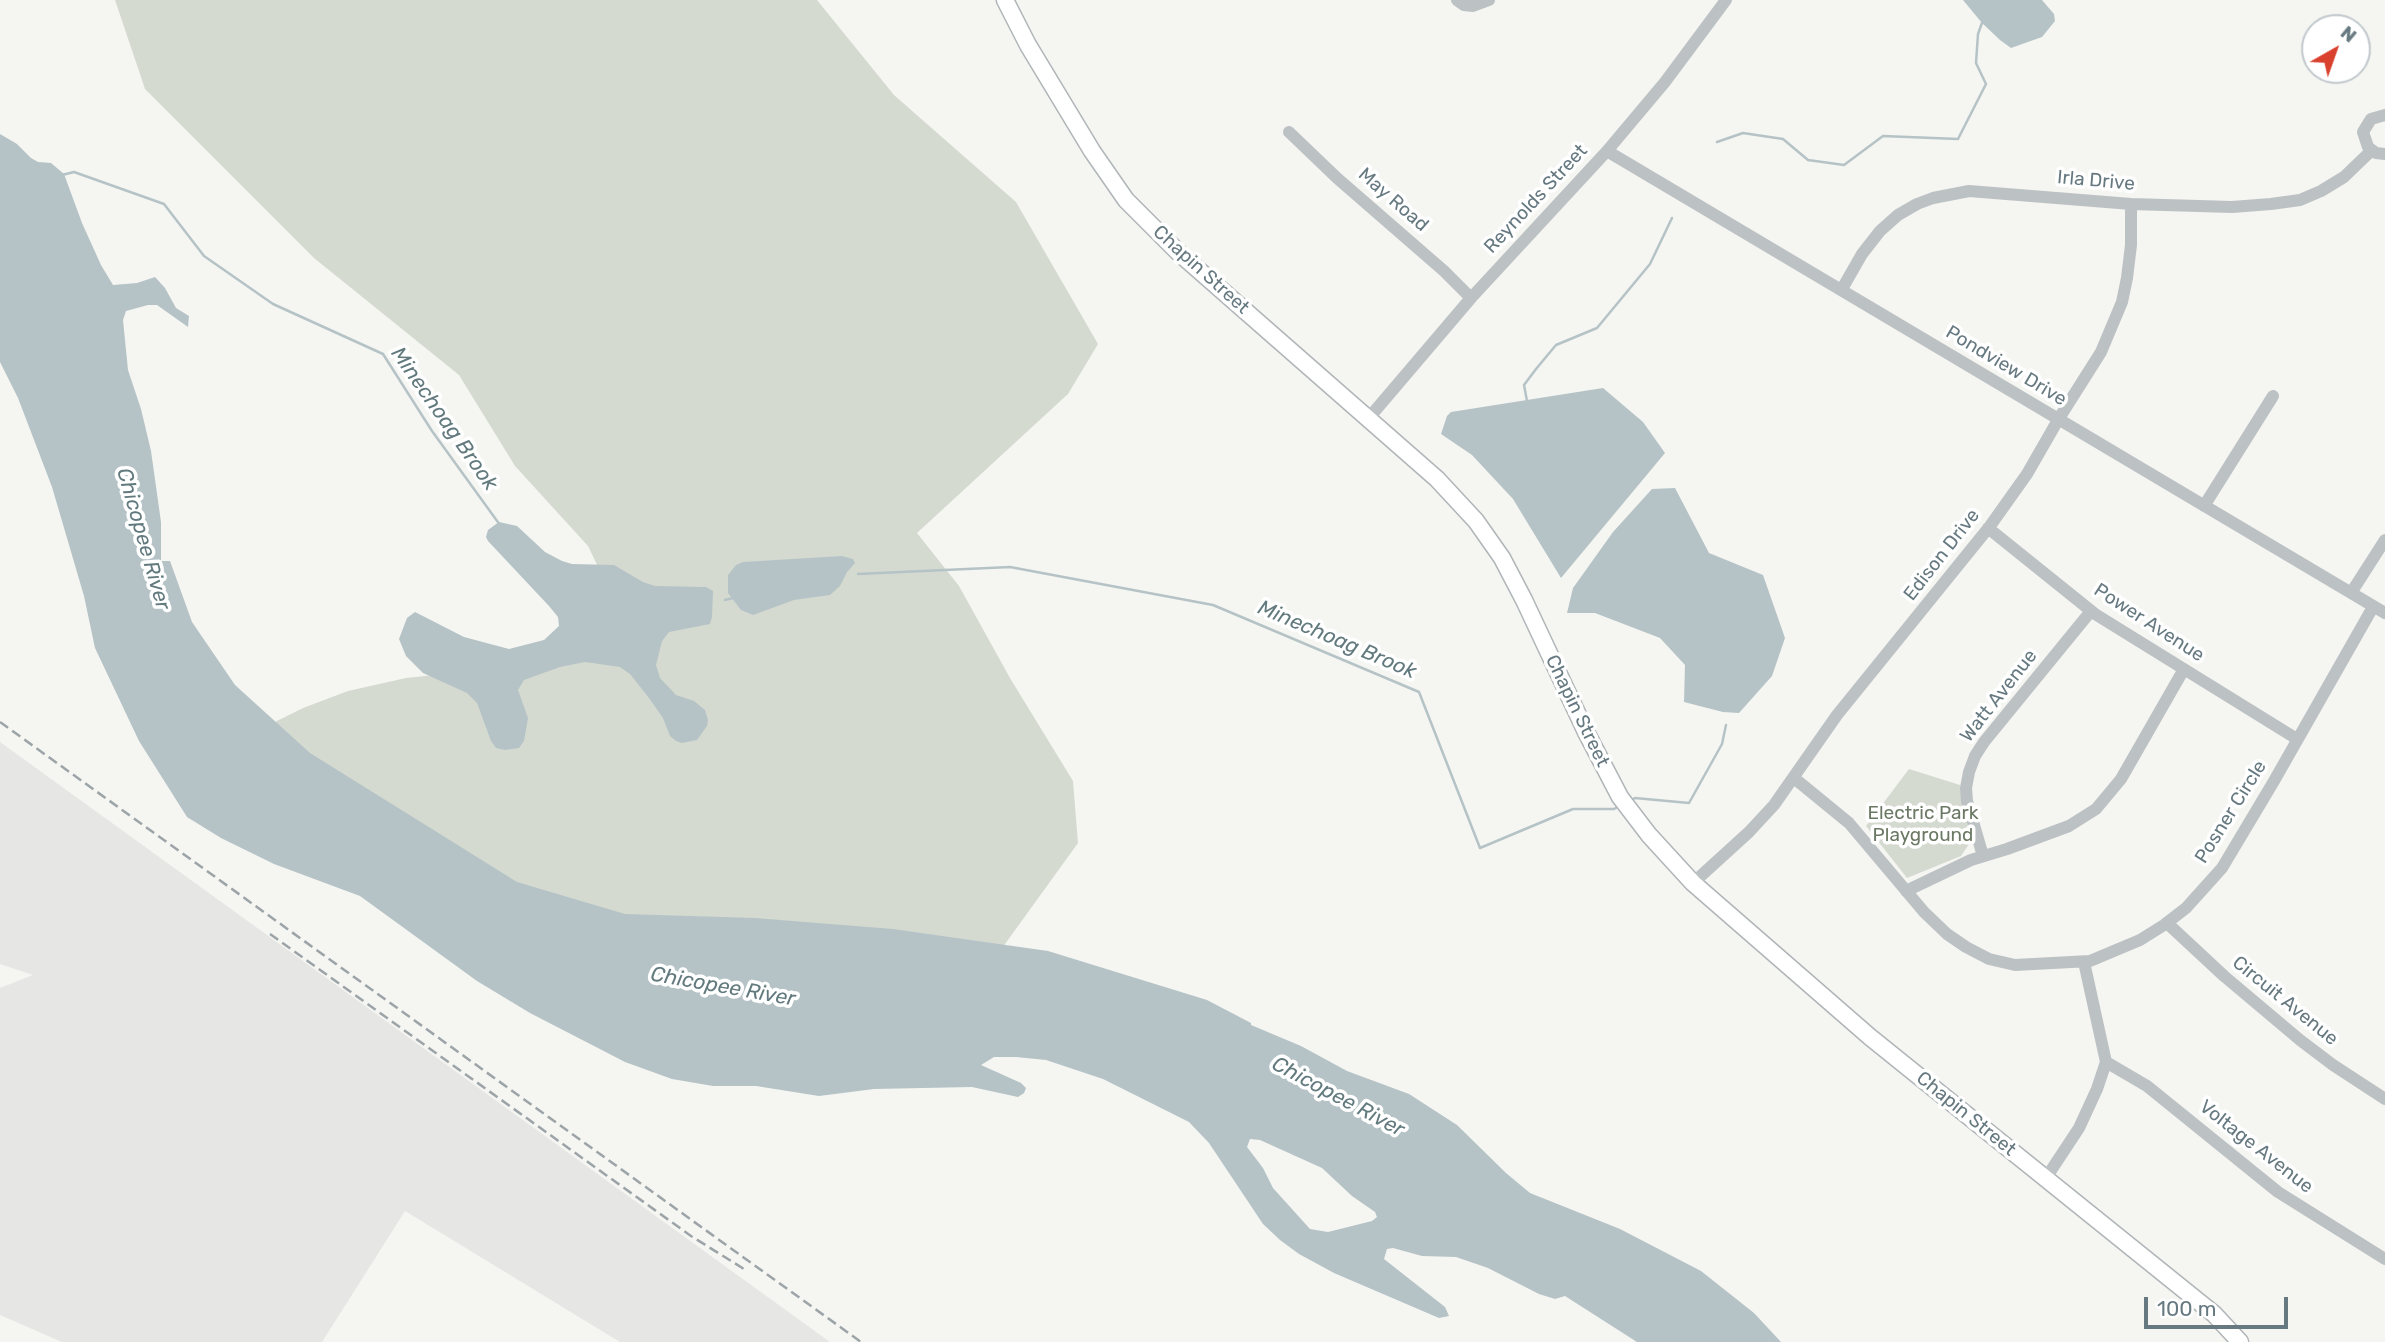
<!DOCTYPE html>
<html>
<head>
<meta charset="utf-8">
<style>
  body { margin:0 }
  #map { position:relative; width:2385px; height:1342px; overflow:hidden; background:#f5f5f2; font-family:Rubik,sans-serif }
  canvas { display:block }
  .north { position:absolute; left:2301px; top:14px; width:70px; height:70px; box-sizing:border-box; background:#fff; border:2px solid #c2c9cd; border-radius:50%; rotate:40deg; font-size:19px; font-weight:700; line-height:28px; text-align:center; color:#667981 }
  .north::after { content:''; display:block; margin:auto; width:24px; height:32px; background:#d9402e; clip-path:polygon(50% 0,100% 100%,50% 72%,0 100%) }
  .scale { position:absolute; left:2144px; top:1297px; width:144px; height:32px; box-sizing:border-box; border:4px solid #667981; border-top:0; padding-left:9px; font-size:21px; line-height:24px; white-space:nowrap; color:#667981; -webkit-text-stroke:5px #fff; paint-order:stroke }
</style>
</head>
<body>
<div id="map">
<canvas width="2385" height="1342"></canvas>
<div class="north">N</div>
<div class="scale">100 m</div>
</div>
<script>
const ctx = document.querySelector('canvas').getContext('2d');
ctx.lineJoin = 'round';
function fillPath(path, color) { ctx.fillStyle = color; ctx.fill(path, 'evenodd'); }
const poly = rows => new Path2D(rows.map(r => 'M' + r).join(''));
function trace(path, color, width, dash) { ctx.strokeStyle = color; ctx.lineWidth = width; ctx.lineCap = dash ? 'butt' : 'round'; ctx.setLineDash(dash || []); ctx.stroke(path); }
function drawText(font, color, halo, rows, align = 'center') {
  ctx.font = font + ' Rubik,sans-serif'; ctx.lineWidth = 7; ctx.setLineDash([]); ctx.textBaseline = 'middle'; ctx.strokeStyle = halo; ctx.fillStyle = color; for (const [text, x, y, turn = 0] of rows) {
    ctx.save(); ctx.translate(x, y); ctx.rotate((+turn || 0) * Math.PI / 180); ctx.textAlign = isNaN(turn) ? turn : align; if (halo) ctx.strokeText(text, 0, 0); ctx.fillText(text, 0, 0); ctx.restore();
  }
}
fillPath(poly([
  [0,742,830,1342,620,1342,405,1211,322,1342,62,1342,0,1315,0,988,33,975,0,964]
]), '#e6e6e5');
fillPath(poly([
  [115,0,817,0,894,95,1016,202,1098,344,1068,394,917,533,959,586,1010,678,1073,781,1078,843,1000,951,558,914,265,727,303,708,348,691,406,678,520,666,616,604,588,546,515,466,459,375,314,258,145,89],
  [1909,769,1960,785,1971,841,1961,856,1907,878,1866,826]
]), '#d5dad1');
fillPath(poly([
  [1963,0,2042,0,2054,14,2055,21,2042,37,2011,48,2000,40,1982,23],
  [0,134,17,144,31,158,38,162,51,163,64,174,82,223,101,265,113,285,137,283,155,277,165,288,176,308,189,316,188,327,157,305,148,305,126,311,123,320,128,370,141,409,151,451,161,522,161,561,170,561,192,622,235,685,310,753,517,882,625,914,755,918,893,929,1048,951,1207,1000,1251,1023,1251,1025,1301,1046,1347,1071,1409,1094,1457,1125,1506,1173,1530,1193,1620,1229,1701,1271,1754,1313,1781,1342,1637,1342,1565,1296,1555,1299,1539,1294,1488,1268,1456,1257,1422,1256,1393,1248,1387,1249,1384,1259,1445,1307,1449,1316,1439,1318,1334,1273,1299,1254,1280,1240,1263,1224,1209,1143,1189,1122,1103,1079,1046,1060,1016,1057,994,1057,981,1065,1021,1083,1026,1088,1024,1093,1018,1097,972,1087,874,1089,819,1096,756,1086,713,1086,672,1079,625,1062,530,1013,477,981,360,896,274,864,221,838,187,817,139,741,95,648,84,596,52,487,18,398,0,362],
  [1250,1139,1260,1140,1322,1168,1352,1196,1375,1212,1377,1217,1372,1221,1328,1232,1310,1229,1273,1188,1263,1168,1247,1147],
  [1603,388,1643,422,1665,453,1561,578,1513,499,1472,455,1441,434,1447,416,1451,412],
  [1675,488,1709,553,1763,575,1785,638,1772,676,1739,713,1723,712,1684,702,1685,665,1660,638,1595,613,1567,613,1573,588,1613,532,1652,489],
  [499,522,517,526,545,552,562,561,572,564,614,565,643,582,655,586,706,587,713,591,712,617,710,624,669,632,662,641,656,665,660,678,676,695,694,701,705,710,708,720,707,726,697,740,682,743,676,741,670,736,663,718,649,698,630,674,620,667,585,662,560,667,524,680,518,690,528,718,524,741,519,748,505,750,496,748,491,741,477,703,467,693,423,673,406,656,399,639,407,618,415,612,464,637,509,649,544,640,559,626,558,617,549,606,488,541,486,537,488,530],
  [842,556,853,559,855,563,847,572,840,586,830,595,794,600,753,615,741,610,728,593,728,575,736,565,743,562]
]), '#b5c3c6');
trace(poly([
  [1717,142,1743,133,1783,139,1808,160,1844,165,1883,136,1958,139,1986,84,1976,63,1978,34,1983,20],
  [62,175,74,172,164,204,204,256,273,304,383,354,432,431,500,525],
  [1527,401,1524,385,1536,369,1556,345,1597,328,1650,264,1672,218],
  [858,574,1010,567,1213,605,1419,692,1480,848,1573,809,1614,809,1621,805],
  [725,600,733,598],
  [1630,801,1635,798,1689,803,1722,744,1726,725]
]), '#b5c3c6', 2.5);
const major = poly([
  [1005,0,1028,45,1092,151,1126,200,1178,252,1437,479,1476,521,1502,558,1524,600,1586,732,1620,797,1649,835,1693,883,1870,1037,2214,1314,2240,1342]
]);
trace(major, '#b0b5b8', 19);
trace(poly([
  [1457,0,1464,5,1473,6,1489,0],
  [2385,115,2371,119,2363,132,2368,147,2376,153,2385,154],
  [1289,132,1337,178,1444,271,1471,298],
  [1607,151,2385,613],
  [1842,289,1862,254,1880,231,1898,215,1917,204,1933,198,1969,191,2131,204,2232,207,2271,204,2300,200,2321,191,2344,177,2372,150],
  [1368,419,1471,298,1607,151,1665,82,1726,0],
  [2204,506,2273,396],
  [1988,528,2095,614,2297,739],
  [2351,593,2385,540],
  [1794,778,1849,823,1924,912,1947,934,1966,947,1989,959,2015,965,2090,961,2140,940,2164,925,2186,908,2222,868,2274,781,2373,607],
  [1983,856,1967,801,1966,788,1969,772,1975,756,1984,742,2091,611],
  [1693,883,1749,832,1774,805,1837,715,1990,526,2027,474,2058,420,2101,352,2122,302,2127,278,2131,245,2131,204],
  [1906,891,1971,860,2007,849,2069,826,2096,809,2121,779,2184,669],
  [2167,923,2224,976,2300,1040,2333,1065,2385,1099],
  [2106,1062,2147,1086,2278,1192,2385,1259],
  [2046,1178,2079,1128,2097,1089,2106,1062,2084,962]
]), '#bcc1c3', 12);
trace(major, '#fff', 16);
trace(poly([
  [0,722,861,1342],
  [270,934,691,1236,744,1269]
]), '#9ca4a8', 2.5, [10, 5]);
drawText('19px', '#667981', '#fff', [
  ["Irla Drive",2096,181,5],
  ["Reynolds Street",1536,199,-47],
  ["May Road",1393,200,41],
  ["Chapin Street",1201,270,42],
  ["Pondview Drive",2006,366,31],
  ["Edison Drive",1942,555,-52],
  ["Power Avenue",2149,623,33],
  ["Watt Avenue",1999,696,-52],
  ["Chapin Street",1577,711,64],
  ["Posner Circle",2231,812,-58],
  ["Circuit Avenue",2285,1001,39],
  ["Chapin Street",1966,1114,39],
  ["Voltage Avenue",2256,1147,38]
]);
drawText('19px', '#6b7964', '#fff', [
  ["Electric Park",1923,814],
  ["Playground",1923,836]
]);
drawText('italic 21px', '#627a7e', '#fff', [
  ["Minechoag Brook",444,419,55],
  ["Chicopee River",143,539,74],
  ["Minechoag Brook",1337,640,23],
  ["Chicopee River",723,987,10],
  ["Chicopee River",1338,1097,28]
]);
</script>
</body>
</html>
